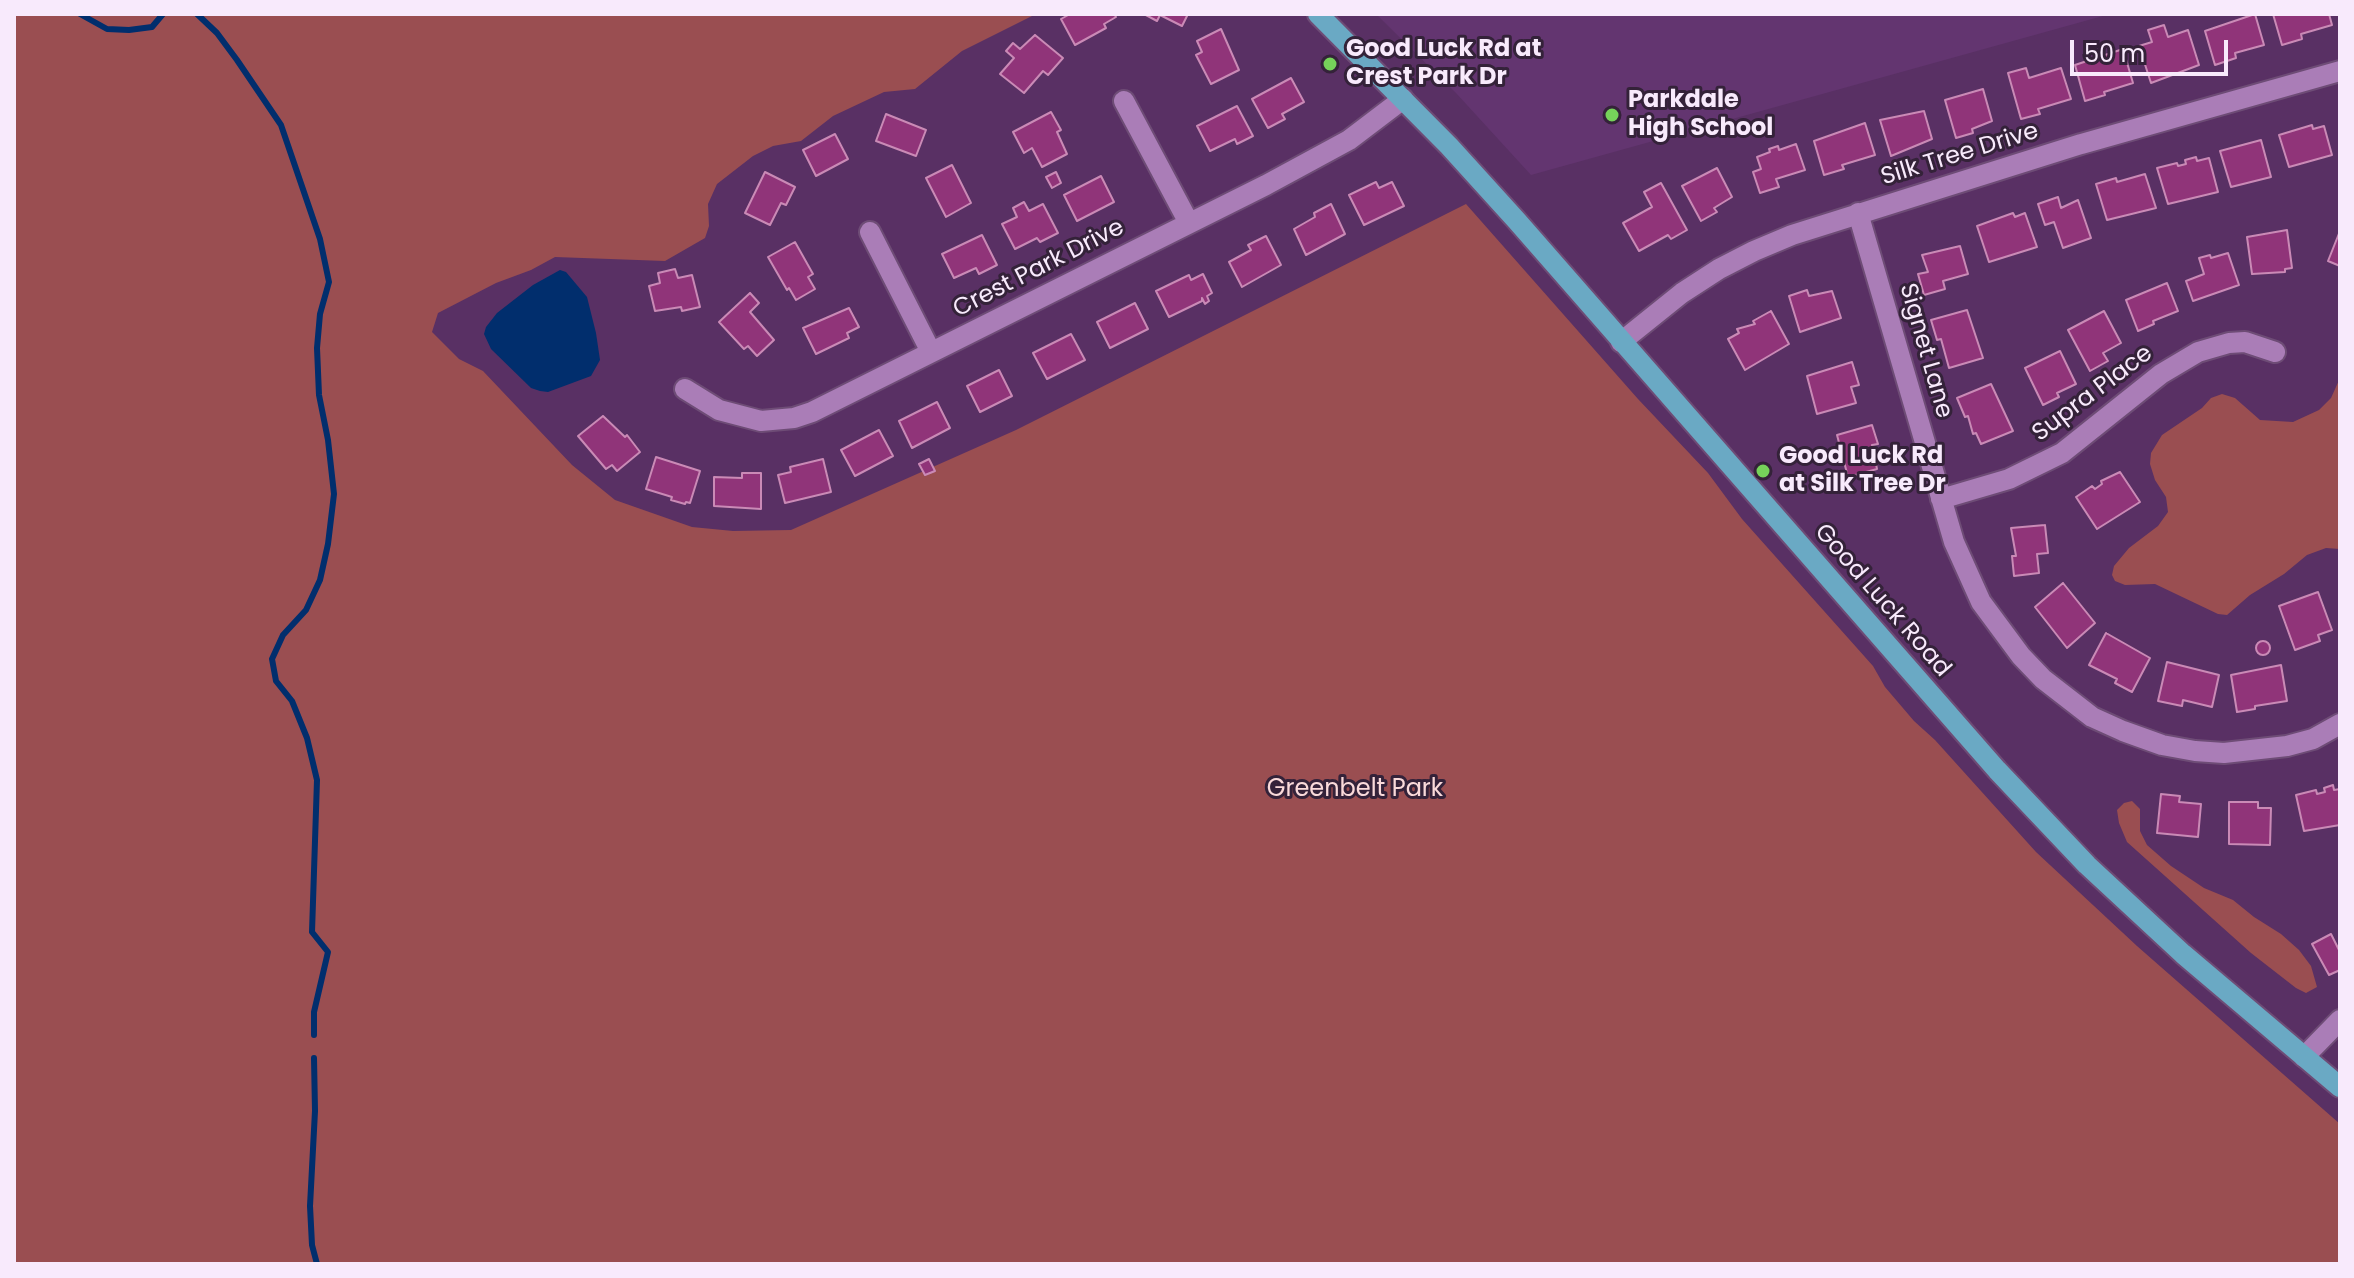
<!DOCTYPE html>
<html>
<head>
<meta charset="utf-8">
<style>
  body { margin:0 }
  #map { position:relative; width:2354px; height:1278px; overflow:hidden; background:#593064; font-family:Poppins,sans-serif }
  canvas { display:block }
  .frame { position:absolute; inset:0; border:16px solid #f8eafc; pointer-events:none }
  .scale { position:absolute; left:2070px; top:40px; width:158px; height:36px; box-sizing:border-box; border:4px solid #f8eafc; border-top:0; padding-left:10px; font-size:24px; line-height:28px; white-space:nowrap; color:#f8eafc; -webkit-text-stroke:6px #342239; paint-order:stroke }
</style>
</head>
<body>
<div id="map">
<canvas width="2354" height="1278"></canvas>
<div class="frame"></div>
<div class="scale">50 m</div>
</div>
<script>
const ctx = document.querySelector('canvas').getContext('2d');
ctx.lineJoin = 'round';
function fillPath(path, color) { ctx.fillStyle = color; ctx.fill(path, 'evenodd'); }
const poly = rows => new Path2D(rows.map(r => 'M' + r).join(''));
function trace(path, color, width, dash) { ctx.strokeStyle = color; ctx.lineWidth = width; ctx.lineCap = dash ? 'butt' : 'round'; ctx.setLineDash(dash || []); ctx.stroke(path); }
function drawText(font, color, halo, rows, align = 'center') {
  ctx.font = font + ' Poppins,sans-serif'; ctx.lineWidth = 6; ctx.setLineDash([]); ctx.textBaseline = 'middle'; ctx.strokeStyle = halo; ctx.fillStyle = color; for (const [text, x, y, turn = 0] of rows) {
    ctx.save(); ctx.translate(x, y); ctx.rotate((+turn || 0) * Math.PI / 180); ctx.textAlign = isNaN(turn) ? turn : align; if (halo) ctx.strokeText(text, 0, 0); ctx.fillText(text, 0, 0); ctx.restore();
  }
}
fillPath(poly([
  [1376,14,2110,14,1531,175,1456,93]
]), '#633570');
fillPath(poly([
  [14,14,1036,14,962,51,915,89,884,92,833,116,801,141,773,146,753,156,717,184,708,204,709,226,705,238,665,261,555,257,531,270,496,283,438,313,432,332,459,359,483,371,572,465,615,500,692,527,733,531,791,530,1016,430,1466,204,1638,399,1708,473,1742,519,1873,666,1885,687,1914,721,1935,740,2036,852,2137,946,2340,1124,2340,1264,14,1264],
  [2340,378,2340,549,2326,548,2307,555,2284,574,2250,595,2227,615,2218,614,2155,584,2125,585,2115,581,2112,575,2114,566,2129,548,2158,526,2168,512,2166,497,2155,480,2150,464,2151,453,2162,435,2202,408,2211,398,2222,394,2235,398,2260,420,2293,422,2319,410,2331,398],
  [2132,801,2140,809,2140,831,2147,845,2171,866,2204,888,2233,900,2254,917,2281,934,2299,950,2311,966,2317,987,2306,993,2296,988,2251,953,2127,842,2119,823,2117,810,2124,803]
]), '#9a4e51');
fillPath(poly([
  [560,270,566,272,587,297,596,333,600,360,591,376,548,392,540,391,531,388,491,349,484,334,486,327,497,313,533,285]
]), '#012e6d');
trace(poly([
  [80,14,107,29,129,30,152,27,163,14],
  [197,14,217,33,237,60,281,125,320,239,329,282,320,314,317,348,319,395,328,440,334,494,328,544,320,580,306,610,283,635,272,659,276,681,292,701,307,738,317,780,312,932,328,952,314,1012,314,1035],
  [314,1058,315,1111,310,1206,312,1245,317,1264]
]), '#012e6d', 6);
const building = poly([
  [1070,14,1114,14,1116,17,1104,24,1106,28,1075,45,1061,19,1070,14],
  [1144,14,1188,14,1182,26,1160,15,1157,21,1144,14],
  [2255,14,2264,45,2235,53,2236,58,2215,65,2205,31,2255,14],
  [2273,14,2329,14,2332,25,2301,34,2302,39,2282,45,2273,14],
  [2164,25,2168,37,2188,30,2199,65,2151,83,2139,46,2152,42,2148,30,2164,25],
  [1221,29,1239,70,1211,84,1196,55,1202,52,1197,41,1221,29],
  [1035,35,1063,58,1048,75,1043,71,1024,93,1000,74,1014,58,1006,51,1013,43,1020,49,1035,35],
  [2123,49,2133,83,2104,92,2105,95,2085,101,2075,65,2123,49],
  [2026,68,2029,78,2061,68,2071,99,2038,109,2040,114,2021,119,2008,73,2026,68],
  [1291,78,1304,102,1282,114,1285,119,1268,128,1252,99,1291,78],
  [1983,89,1992,121,1972,129,1973,133,1956,138,1945,100,1983,89],
  [1237,106,1253,136,1237,144,1235,139,1210,151,1197,126,1237,106],
  [1924,111,1932,139,1891,156,1880,120,1924,111],
  [1051,112,1061,130,1057,132,1067,154,1042,167,1032,148,1024,153,1013,132,1051,112],
  [886,114,926,130,916,156,876,141,886,114],
  [1865,123,1875,155,1842,165,1844,169,1824,175,1814,141,1865,123],
  [2312,125,2313,129,2324,126,2332,155,2289,167,2279,135,2312,125],
  [835,134,848,159,816,176,803,150,835,134],
  [2261,140,2271,177,2231,187,2220,151,2261,140],
  [1796,144,1805,170,1776,179,1779,187,1760,193,1753,172,1761,169,1757,157,1770,152,1769,149,1778,146,1779,150,1796,144],
  [2196,157,2197,161,2209,158,2218,192,2168,204,2157,168,2177,163,2178,166,2186,164,2185,160,2196,157],
  [952,165,971,203,946,217,926,178,952,165],
  [1717,168,1732,197,1714,208,1717,212,1701,221,1682,186,1717,168],
  [765,172,795,187,786,205,781,203,770,225,745,213,765,172],
  [1056,172,1061,183,1052,188,1046,177,1056,172],
  [2145,174,2156,208,2107,220,2096,184,2116,178,2117,182,2145,174],
  [1101,176,1114,202,1077,221,1064,195,1101,176],
  [1376,182,1379,188,1392,182,1404,206,1364,225,1349,195,1376,182],
  [1661,183,1687,230,1671,239,1668,235,1639,251,1623,223,1652,207,1644,192,1661,183],
  [2058,197,2061,208,2078,200,2091,238,2063,248,2054,222,2045,225,2038,204,2058,197],
  [1024,202,1029,211,1043,204,1058,233,1040,242,1037,238,1015,249,1002,224,1017,217,1013,208,1024,202],
  [1331,204,1345,234,1306,255,1294,229,1315,217,1314,213,1331,204],
  [2013,213,2015,217,2025,213,2037,247,1989,262,1977,226,2013,213],
  [2287,230,2292,268,2285,269,2285,272,2252,274,2247,237,2287,230],
  [2340,231,2340,266,2328,261,2340,231],
  [982,235,997,265,979,274,976,268,954,278,942,254,982,235],
  [1266,236,1281,265,1242,287,1229,262,1251,250,1248,245,1266,236],
  [795,242,813,274,808,277,815,289,796,300,789,288,787,290,768,257,795,242],
  [1960,246,1968,274,1943,281,1945,289,1924,295,1918,274,1928,272,1922,255,1960,246],
  [2228,253,2239,285,2193,301,2186,281,2204,274,2199,258,2210,255,2211,258,2228,253],
  [675,269,678,278,692,275,700,307,682,311,681,307,655,311,649,286,660,283,658,273,675,269],
  [1203,274,1212,293,1207,296,1209,301,1205,304,1202,298,1202,301,1169,317,1156,291,1189,275,1191,280,1203,274],
  [2167,283,2178,311,2153,321,2154,324,2138,331,2126,300,2167,283],
  [1807,290,1809,296,1832,291,1841,318,1800,332,1789,296,1807,290],
  [750,293,759,303,750,312,774,340,757,356,748,346,744,349,719,322,750,293],
  [1135,303,1148,329,1110,348,1097,322,1135,303],
  [849,308,859,327,847,333,849,338,816,354,803,328,849,308],
  [1967,310,1983,358,1949,368,1941,339,1937,340,1931,320,1967,310],
  [1771,311,1789,344,1745,370,1728,339,1739,333,1737,329,1755,324,1753,321,1771,311],
  [2104,311,2121,343,2103,353,2108,361,2090,371,2068,330,2104,311],
  [1071,334,1085,360,1047,379,1033,353,1071,334],
  [2060,351,2076,384,2057,393,2059,397,2043,405,2025,368,2060,351],
  [1852,362,1859,385,1851,387,1856,403,1817,414,1807,376,1852,362],
  [999,370,1012,396,980,412,967,386,999,370],
  [1991,384,2013,431,1981,444,1976,433,1973,434,1968,416,1965,417,1957,398,1991,384],
  [937,402,950,428,912,448,899,421,937,402],
  [603,416,625,437,627,435,640,452,617,471,612,465,606,469,578,436,603,416],
  [1872,425,1878,444,1872,445,1877,469,1848,477,1837,435,1872,425],
  [879,430,893,456,855,476,841,450,879,430],
  [656,457,700,471,690,503,686,502,685,504,671,500,672,497,646,489,656,457],
  [823,459,831,492,785,503,778,475,791,472,790,467,823,459],
  [929,459,935,471,925,475,919,464,929,459],
  [2120,472,2140,502,2097,529,2076,497,2092,486,2095,489,2102,484,2101,481,2120,472],
  [742,473,761,473,761,509,714,506,714,477,742,478,742,473],
  [2045,525,2048,553,2037,554,2039,573,2014,576,2012,556,2016,556,2011,528,2045,525],
  [2063,583,2095,623,2067,648,2035,607,2063,583],
  [2318,592,2332,630,2318,635,2320,641,2295,650,2279,606,2318,592],
  [2106,633,2150,658,2132,692,2115,683,2117,679,2089,665,2106,633],
  '2256 648a7 7 0 1 1 14 0a7 7 0 1 1-14 0Z',
  [2167,662,2219,675,2212,707,2183,700,2182,706,2158,701,2167,662],
  [2281,665,2287,701,2255,706,2255,709,2237,712,2231,675,2281,665],
  [2333,785,2334,790,2340,789,2340,825,2304,831,2296,795,2316,790,2317,794,2325,792,2324,788,2333,785],
  [2161,794,2180,796,2179,802,2201,804,2198,837,2157,833,2161,794],
  [2229,802,2258,802,2258,808,2271,808,2270,845,2229,844,2229,802],
  [2331,934,2340,952,2340,970,2329,975,2312,944,2331,934]
]);
fillPath(building, '#903479');
trace(building, '#ca8ab6', 2);
const minor = poly([
  [1124,101,1189,223],
  [1858,213,1954,542,1981,602,2021,656,2043,679,2092,717,2123,731,2162,745,2195,751,2224,753,2287,746,2313,739,2340,724],
  [870,232,931,352],
  [1621,342,1682,293,1719,269,1754,251,1792,235,2081,144,2340,71],
  [685,389,719,410,761,421,794,418,812,412,1266,185,1349,140,1403,99],
  [1941,499,2009,479,2062,453,2161,374,2198,352,2229,343,2245,342,2275,352],
  [2304,1057,2340,1020]
]);
const major = poly([
  [1318,14,1449,146,1517,221,1997,770,2087,865,2183,954,2340,1087]
]);
trace(minor, '#6e4c76', 24);
trace(major, '#6e4c76', 24);
trace(minor, '#aa7db7', 20);
trace(major, '#6aa9c4', 20);
for (const [x, y, r, color] of [
  [1330,64,8,"#76d25a"],
  [1612,115,8,"#76d25a"],
  [1763,471,8,"#76d25a"]
]) { const dot = new Path2D(); dot.arc(x, y, r, 0, 2 * Math.PI); ctx.fillStyle = color; ctx.fill(dot); trace(dot, '#342239', 3); }
drawText('bold 24px', '#f8eafc', '#342239', [
  ["Good Luck Rd at",1346,50],
  ["Crest Park Dr",1346,78],
  ["Parkdale",1628,101],
  ["High School",1628,129],
  ["Good Luck Rd",1779,457],
  ["at Silk Tree Dr",1779,485]
], 'left');
drawText('24px', '#f8eafc', '#342239', [
  ["Silk Tree Drive",1960,155,-17],
  ["Crest Park Drive",1039,269,-27],
  ["Signet Lane",1925,351,74],
  ["Supra Place",2093,394,-37],
  ["Good Luck Road",1882,601,49]
]);
drawText('24px', '#fadada', '#342239', [
  ["Greenbelt Park",1355,790]
]);
</script>
</body>
</html>
